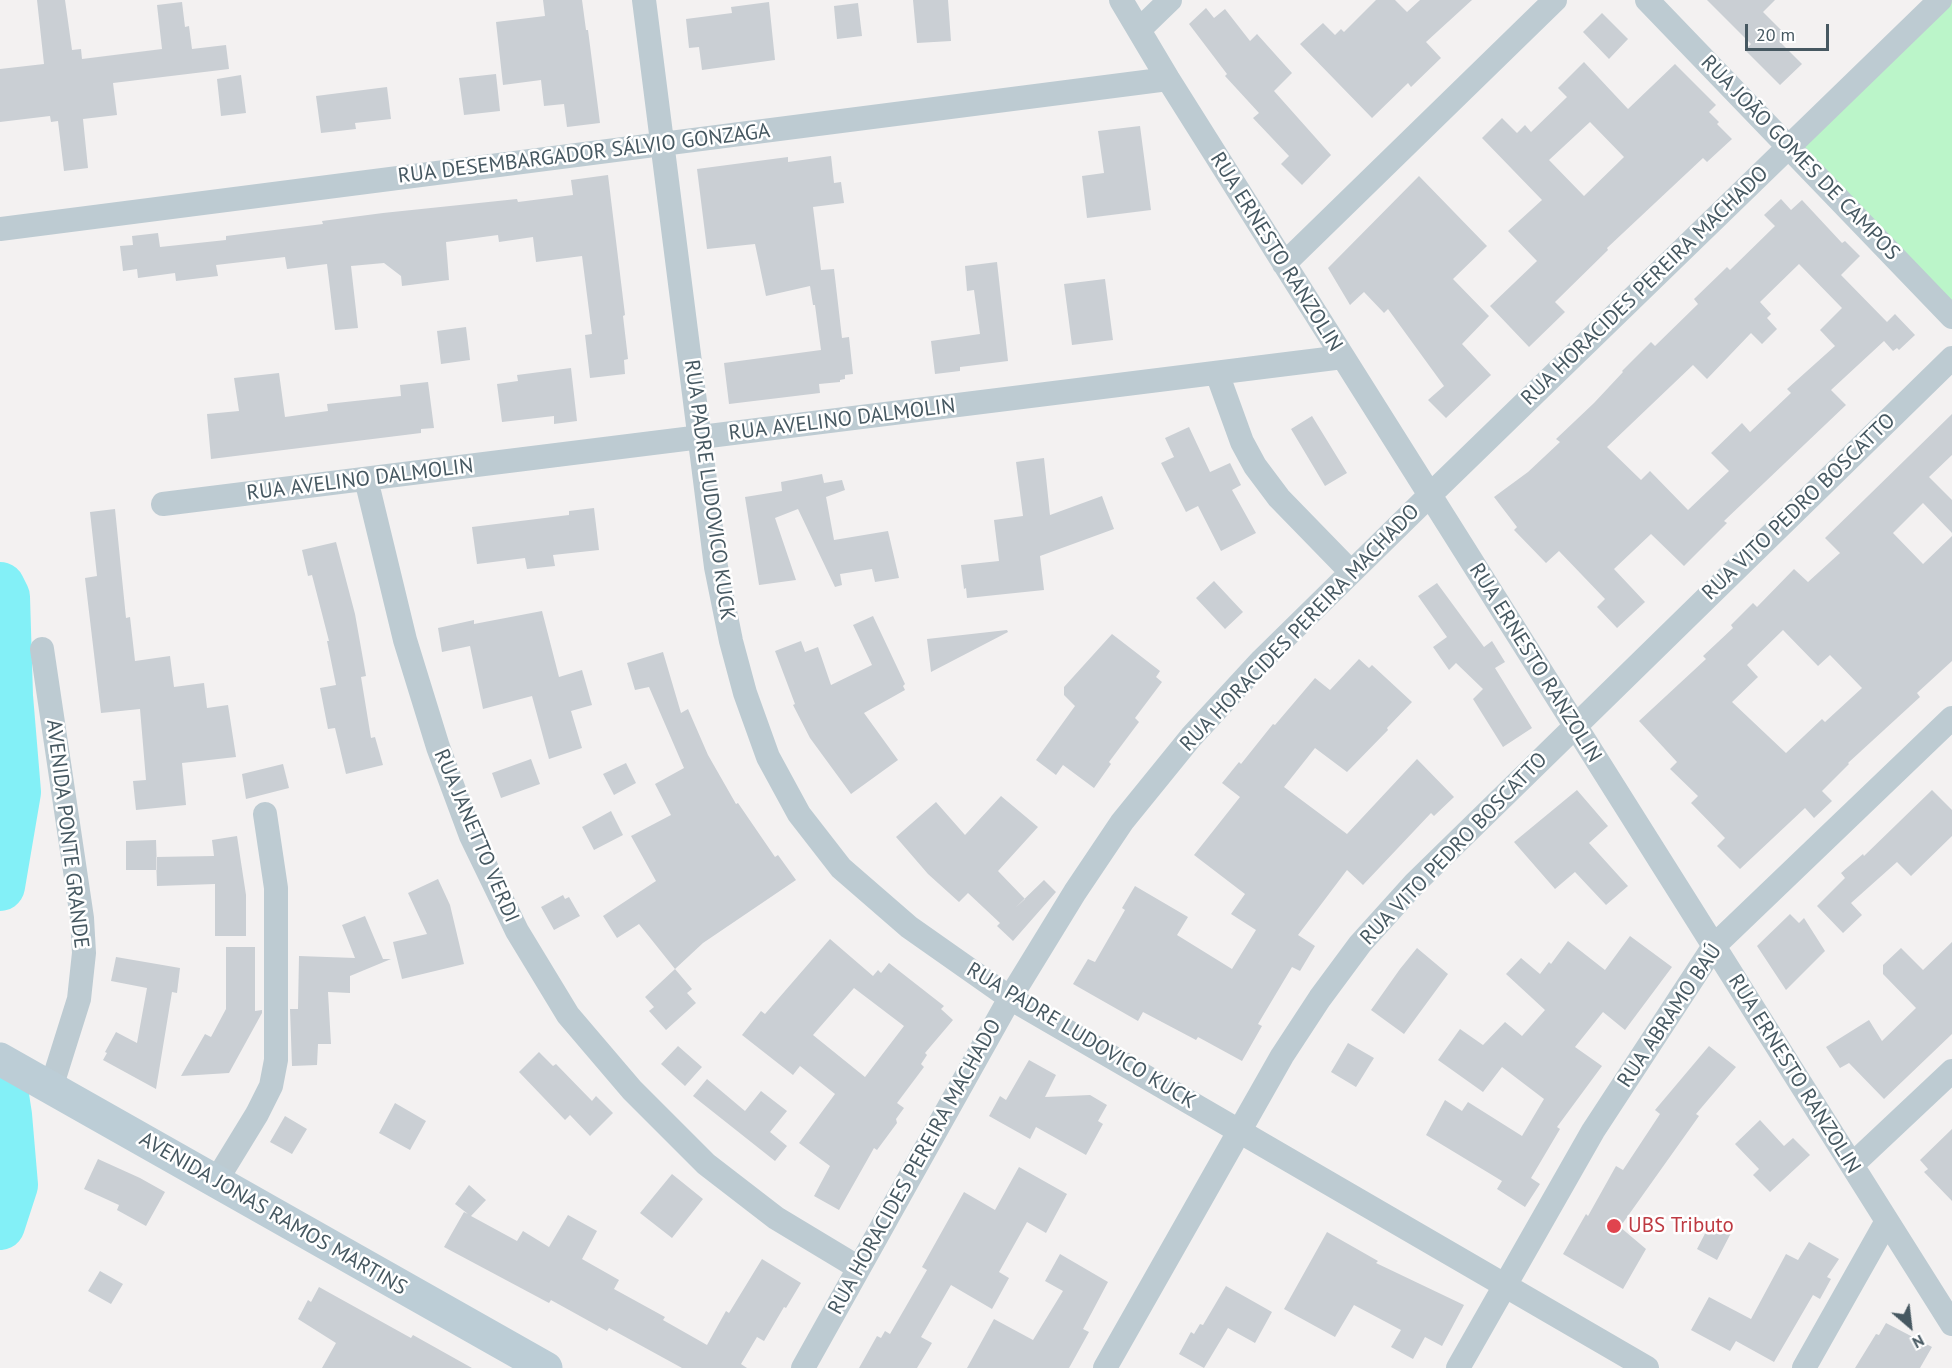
<!DOCTYPE html>
<html>
<head>
<meta charset="utf-8">
<style>
  body { margin:0 }
  #map { position:relative; width:1952px; height:1368px; overflow:hidden; background:#f3f1f1; font-family:"PT Sans",sans-serif }
  canvas { display:block }
  .north { position:absolute; left:1880px; top:1296px; width:60px; height:60px; -webkit-text-stroke:4px #fff; paint-order:stroke; rotate:152deg; font-size:16px; font-weight:700; line-height:24px; text-align:center; color:#465861 }
  .north::after { content:''; display:block; margin:auto; width:21px; height:27px; background:#465861; clip-path:polygon(50% 0,100% 100%,50% 72%,0 100%) }
  .scale { position:absolute; left:1745px; top:24px; width:84px; height:27px; box-sizing:border-box; border:3px solid #465861; border-top:0; padding-left:8px; font-size:18px; line-height:21px; white-space:nowrap; color:#465861; -webkit-text-stroke:4px #fff; paint-order:stroke }
</style>
</head>
<body>
<div id="map">
<canvas width="1952" height="1368"></canvas>
<div class="north">N</div>
<div class="scale">20 m</div>
</div>
<script>
const ctx = document.querySelector('canvas').getContext('2d');
ctx.lineJoin = 'round';
function fillPath(path, color) { ctx.fillStyle = color; ctx.fill(path, 'evenodd'); }
const poly = rows => new Path2D(rows.map(r => 'M' + r).join(''));
function trace(path, color, width, dash) { ctx.strokeStyle = color; ctx.lineWidth = width; ctx.lineCap = dash ? 'butt' : 'round'; ctx.setLineDash(dash || []); ctx.stroke(path); }
function drawText(font, color, halo, rows, align = 'center') {
  ctx.font = font + ' "PT Sans",sans-serif'; ctx.lineWidth = 5; ctx.setLineDash([]); ctx.textBaseline = 'middle'; ctx.strokeStyle = halo; ctx.fillStyle = color; for (const [text, x, y, turn = 0] of rows) {
    ctx.save(); ctx.translate(x, y); ctx.rotate((+turn || 0) * Math.PI / 180); ctx.textAlign = isNaN(turn) ? turn : align; if (halo) ctx.strokeText(text, 0, 0); ctx.fillText(text, 0, 0); ctx.restore();
  }
}
fillPath(poly([
  [1940,0,1952,0,1952,317,1789,147]
]), '#bbf5c9');
trace(poly([
  [0,587,5,597,8,696,16,792,0,886],
  [0,1070,7,1115,13,1185,0,1225]
]), '#83f0f7', 50);
fillPath(poly([
  [37,0,65,0,72,50,81,49,82,59,162,49,157,5,182,2,185,27,189,26,192,49,226,45,229,69,113,83,117,115,83,119,88,168,64,171,58,121,51,122,50,116,0,122,0,69,44,64],
  [543,0,582,0,586,30,588,30,600,123,567,127,564,104,544,106,541,80,503,85,496,22,545,16],
  [913,0,948,0,951,41,917,43],
  [1376,0,1395,0,1407,12,1420,0,1472,0,1426,42,1441,58,1411,87,1408,83,1372,118,1300,44,1323,23,1335,35,1341,29,1344,32],
  [1707,0,1775,0,1763,12,1786,35,1779,41,1802,64,1780,85,1745,50,1751,44],
  [769,2,775,60,702,70,699,47,689,48,686,19,732,13,731,7],
  [858,3,862,36,837,39,834,6],
  [1206,8,1214,18,1225,9,1250,41,1257,34,1292,73,1274,91,1331,155,1302,185,1281,164,1289,156,1253,118,1259,113,1225,76,1227,74,1189,24],
  [1602,13,1628,39,1609,59,1583,32],
  [1584,62,1628,109,1675,64,1716,105,1709,112,1719,122,1717,124,1732,139,1707,162,1703,158,1607,248,1608,250,1555,302,1565,312,1529,347,1490,306,1537,261,1508,231,1542,200,1482,138,1502,118,1517,133,1525,125,1531,132,1567,97,1558,88],
  [1590,122,1624,157,1584,196,1549,160],
  [496,74,500,111,464,115,459,78],
  [241,75,246,113,221,116,217,79],
  [387,87,391,119,355,123,356,129,321,133,316,96],
  [1140,126,1151,210,1087,218,1082,176,1104,173,1098,131],
  [831,156,834,183,841,182,844,203,813,207,821,270,834,269,842,338,849,337,853,374,845,375,845,379,840,380,840,382,819,384,820,393,729,404,724,363,821,350,815,305,813,305,810,286,766,296,755,244,707,249,697,169,788,157,788,162],
  [608,175,625,315,623,316,628,359,624,360,625,374,590,378,585,335,592,334,582,256,536,262,533,237,499,242,498,235,446,242,449,280,402,286,401,276,384,263,351,266,358,328,335,330,327,264,287,269,285,257,216,265,218,276,176,281,175,273,138,278,137,269,123,271,120,246,133,245,132,236,158,233,160,247,226,240,226,236,323,224,322,221,383,213,517,199,518,202,573,195,571,180],
  [1419,176,1487,246,1453,279,1489,316,1462,344,1491,375,1446,418,1428,400,1444,386,1388,309,1384,313,1364,292,1350,305,1328,268],
  [1781,199,1791,210,1802,200,1842,243,1845,241,1860,256,1841,275,1887,322,1895,314,1915,335,1899,350,1897,348,1893,351,1884,341,1831,390,1846,405,1724,521,1727,523,1684,566,1651,534,1614,569,1645,602,1617,628,1597,607,1605,599,1559,551,1546,563,1514,530,1517,527,1494,497,1528,472,1560,442,1556,439,1594,403,1623,372,1622,371,1651,342,1655,346,1698,304,1694,299,1727,267,1730,270,1775,226,1764,215],
  [1799,264,1842,308,1820,330,1835,346,1787,389,1791,393,1750,432,1742,423,1711,453,1729,471,1688,510,1650,471,1641,480,1607,447,1693,365,1707,379,1751,333,1762,344,1777,329,1767,318,1771,314,1760,302],
  [997,262,1008,361,960,367,960,371,935,374,931,341,980,334,974,290,967,291,965,266],
  [1105,279,1113,340,1072,345,1064,284],
  [466,327,470,360,441,364,437,331],
  [571,368,577,421,554,424,554,416,502,422,497,384,518,381,517,375],
  [279,373,285,417,328,411,327,404,401,396,400,385,428,382,434,428,421,429,421,433,211,459,207,414,239,411,234,378],
  [1952,414,1952,455,1929,477,1952,500,1952,533,1923,503,1893,533,1923,564,1952,536,1952,661,1917,693,1920,697,1848,763,1849,764,1822,791,1832,801,1814,818,1805,808,1740,869,1717,846,1725,838,1691,803,1698,796,1670,769,1677,762,1639,721,1706,659,1703,656,1733,628,1731,625,1753,603,1757,607,1794,569,1808,582,1840,553,1825,538],
  [1783,630,1818,666,1830,655,1862,688,1825,722,1822,719,1786,753,1732,702,1758,677,1747,665],
  [1312,416,1347,473,1325,486,1291,429],
  [1189,427,1210,472,1230,463,1241,485,1232,490,1256,533,1221,551,1198,506,1186,512,1161,463,1174,457,1165,438],
  [1044,458,1050,515,1102,496,1114,529,1040,556,1044,590,967,598,966,588,964,589,961,565,999,561,994,520,1023,516,1016,462],
  [822,474,824,483,842,480,845,490,826,497,834,540,888,531,899,578,875,582,872,569,840,574,842,585,835,587,798,509,775,518,796,580,759,585,745,497,782,491,781,482],
  [594,508,599,550,553,555,555,566,527,569,525,558,477,564,472,527,569,515,569,511],
  [115,509,126,618,130,617,135,661,170,656,174,687,204,683,207,708,228,705,236,757,182,763,186,805,136,810,133,781,146,780,140,709,101,713,85,578,97,576,90,512],
  [336,542,355,614,366,676,361,677,371,738,375,737,383,765,346,774,335,728,328,729,320,688,336,685,327,641,329,641,312,575,308,576,302,550],
  [1214,581,1243,612,1225,629,1196,598],
  [1437,583,1484,647,1492,641,1505,662,1495,668,1532,728,1503,747,1473,699,1483,689,1456,663,1449,670,1433,647,1447,637,1418,596],
  [542,611,559,677,582,670,592,705,571,711,582,748,549,759,532,696,483,709,470,646,442,652,438,628,474,620,474,624],
  [873,616,905,684,903,686,905,690,864,713,898,760,851,794,810,738,793,705,795,704,775,651,801,641,805,652,818,647,831,685,872,665,853,625],
  [1007,630,1008,632,931,672,927,639],
  [1112,634,1160,671,1156,677,1162,682,1135,718,1139,722,1109,762,1111,764,1094,788,1063,765,1056,775,1036,760,1075,706,1064,695,1064,687],
  [663,652,681,713,688,709,708,755,736,804,738,803,775,857,778,855,796,880,703,943,675,969,639,924,617,938,603,916,656,881,631,836,671,815,655,784,684,768,649,687,635,690,627,663],
  [1359,659,1369,668,1372,665,1412,702,1387,728,1388,730,1347,772,1315,748,1284,787,1347,834,1417,759,1454,797,1434,816,1431,813,1363,885,1347,870,1298,935,1315,946,1300,971,1292,967,1258,1024,1262,1026,1242,1061,1198,1037,1196,1040,1143,1012,1138,1021,1073,984,1088,959,1095,962,1125,910,1122,908,1135,886,1188,917,1177,935,1232,969,1256,930,1231,914,1245,894,1194,855,1240,797,1222,783,1239,762,1241,764,1273,724,1275,725,1315,678,1330,690],
  [531,759,540,784,501,798,492,773],
  [626,763,636,783,614,795,603,774],
  [283,764,289,788,246,799,242,774],
  [1577,790,1608,826,1589,843,1628,886,1606,905,1575,872,1555,889,1514,842],
  [1932,790,1952,810,1952,836,1911,876,1897,862,1851,903,1862,915,1843,933,1817,906,1845,878,1841,873,1863,854,1864,856],
  [1001,796,1038,827,998,871,1025,899,1015,908,1044,880,1056,892,1013,941,997,926,1000,923,968,893,959,902,928,874,896,837,936,802,965,835],
  [611,811,623,835,594,850,582,827],
  [237,836,246,895,246,936,215,936,215,884,157,886,156,857,214,856,212,840],
  [156,840,157,870,126,870,126,841],
  [438,879,450,905,464,964,402,979,393,942,427,934,408,893],
  [563,895,565,899,569,897,580,916,554,930,541,907],
  [1790,914,1799,923,1804,918,1825,951,1786,990,1757,946],
  [365,916,383,959,391,959,350,976,350,993,328,992,331,1044,318,1044,317,1065,292,1066,290,1009,298,1009,299,956,355,958,342,925],
  [1630,936,1672,967,1625,1030,1603,1012,1575,1047,1602,1066,1557,1127,1560,1129,1531,1178,1540,1184,1525,1207,1497,1189,1502,1181,1426,1135,1445,1100,1462,1111,1468,1102,1522,1136,1544,1099,1502,1067,1483,1092,1438,1060,1460,1029,1483,1045,1505,1022,1522,1036,1545,1010,1506,974,1521,958,1540,974,1549,962,1551,964,1568,941,1605,970],
  [830,939,873,976,878,970,881,973,889,963,944,1006,941,1009,953,1020,925,1053,927,1055,921,1064,924,1067,897,1103,904,1108,896,1119,897,1123,877,1150,874,1148,839,1210,814,1196,830,1166,799,1143,835,1094,800,1066,793,1075,742,1035,761,1011,765,1014],
  [854,988,904,1026,865,1077,813,1035],
  [1952,942,1952,1034,1884,1099,1849,1063,1840,1068,1826,1047,1869,1020,1882,1041,1916,1008,1883,974,1883,965,1901,948,1923,970],
  [226,947,255,947,255,1011,262,1010,262,1013,229,1073,181,1076,205,1034,211,1037,226,1009],
  [1417,948,1448,974,1404,1034,1371,1010,1400,969],
  [116,957,180,968,177,993,172,992,156,1089,103,1060,107,1053,105,1052,116,1032,137,1043,147,988,111,981],
  [675,969,692,989,687,993,696,1003,666,1030,649,1011,654,1007,645,997],
  [1348,1043,1374,1058,1356,1087,1331,1072],
  [678,1046,702,1067,685,1086,661,1064],
  [1709,1046,1736,1067,1696,1114,1699,1116,1620,1227,1646,1249,1623,1289,1563,1254,1586,1214,1588,1216,1616,1166,1623,1170,1660,1114,1655,1110],
  [539,1052,553,1066,556,1064,592,1101,596,1096,613,1113,590,1136,570,1115,565,1120,519,1072],
  [1029,1060,1056,1075,1045,1097,1090,1095,1107,1105,1098,1121,1103,1124,1086,1155,1036,1127,1030,1139,989,1116,1000,1096,1006,1100],
  [707,1079,745,1111,761,1091,787,1111,770,1132,787,1146,775,1161,693,1096],
  [395,1103,426,1121,410,1150,379,1133],
  [285,1116,307,1129,292,1154,270,1142],
  [1760,1120,1784,1146,1793,1138,1810,1155,1770,1192,1753,1175,1759,1169,1735,1144],
  [1952,1129,1952,1201,1924,1172,1928,1169,1920,1160],
  [98,1159,140,1178,165,1192,146,1226,117,1210,119,1205,84,1189],
  [1019,1167,1067,1194,1046,1233,1027,1222,999,1272,1009,1278,992,1309,951,1285,921,1337,932,1343,917,1368,859,1368,877,1336,881,1338,885,1331,890,1334,927,1270,922,1267,964,1192,995,1210],
  [672,1174,703,1199,672,1238,640,1213],
  [469,1185,486,1200,471,1216,517,1241,523,1231,549,1247,568,1215,597,1231,582,1259,619,1280,614,1289,665,1317,663,1320,707,1345,726,1311,729,1313,762,1259,801,1283,786,1308,784,1307,764,1341,757,1337,741,1364,747,1368,682,1368,609,1328,607,1331,551,1300,549,1303,444,1247,464,1212,468,1214,455,1204],
  [1711,1222,1731,1233,1717,1260,1697,1249],
  [1327,1232,1378,1261,1376,1263,1464,1305,1442,1346,1425,1337,1413,1359,1391,1347,1401,1330,1354,1305,1335,1337,1284,1309],
  [1809,1242,1839,1259,1827,1277,1831,1279,1820,1299,1813,1295,1774,1362,1736,1341,1730,1351,1691,1330,1709,1297,1751,1319,1786,1254,1798,1260],
  [1060,1254,1108,1282,1083,1329,1089,1332,1069,1368,967,1368,994,1319,1033,1340,1063,1291,1045,1281],
  [100,1271,123,1284,111,1304,88,1291],
  [1226,1286,1272,1312,1255,1343,1228,1328,1204,1368,1179,1354,1191,1332,1194,1334,1200,1324,1203,1325],
  [319,1287,411,1338,413,1335,472,1368,322,1368,336,1343,298,1319,308,1300,311,1302],
  [1886,1323,1932,1347,1920,1368,1855,1368,1876,1334,1879,1335]
]), '#cacfd4');
trace(poly([
  [644,0,716,567,731,641,745,693,768,757,799,814,841,868,909,927,1010,998,1647,1368],
  [1121,0,1168,79,1952,1324],
  [1647,0,1952,317],
  [1139,30,1170,0],
  [0,229,1168,79],
  [1284,264,1555,0],
  [1217,373,1242,442,1255,466,1279,498,1351,572],
  [366,479,405,640,438,747,471,836,517,931,568,1015,632,1090,706,1164,776,1218,859,1268],
  [163,504,1343,357],
  [42,649,82,918,84,953,79,999,51,1088],
  [1852,1165,1952,1071],
  [216,1181,257,1114,271,1086,276,1060,276,888,265,814],
  [803,1368,1010,998,1075,892,1122,822,1191,737,1262,660,1430,495,1940,0],
  [1105,1368,1282,1056,1320,998,1360,944,1415,883,1952,358],
  [1458,1368,1593,1131,1714,946,1952,718],
  [1804,1368,1887,1221]
]), '#bdcbd2', 24);
trace(poly([
  [0,1059,546,1368]
]), '#bccdd6', 33);
for (const [x, y, r, color] of [
  [1614,1226,8,"#e0444e"]
]) { const dot = new Path2D(); dot.arc(x, y, r, 0, 2 * Math.PI); ctx.fillStyle = color; ctx.fill(dot); trace(dot, '#fff', 2); }
drawText('21px', '#465861', '#fff', [
  ["RUA DESEMBARGADOR SÁLVIO GONZAGA",584,154,-7],
  ["RUA JOÃO GOMES DE CAMPOS",1800,158,46],
  ["RUA ERNESTO RANZOLIN",1276,252,58],
  ["RUA HORACIDES PEREIRA MACHADO",1645,286,-44],
  ["RUA AVELINO DALMOLIN",842,420,-7],
  ["RUA AVELINO DALMOLIN",360,480,-7],
  ["RUA PADRE LUDOVICO KUCK",709,490,82],
  ["RUA VITO PEDRO BOSCATTO",1799,507,-44],
  ["RUA HORACIDES PEREIRA MACHADO",1300,628,-46],
  ["RUA ERNESTO RANZOLIN",1535,663,58],
  ["AVENIDA PONTE GRANDE",67,834,83],
  ["RUA JANETTO VERDI",476,836,67],
  ["RUA VITO PEDRO BOSCATTO",1454,849,-46],
  ["RUA ABRAMO BAÚ",1670,1016,-56],
  ["RUA PADRE LUDOVICO KUCK",1081,1036,31],
  ["RUA ERNESTO RANZOLIN",1794,1074,58],
  ["RUA HORACIDES PEREIRA MACHADO",915,1167,-61],
  ["AVENIDA JONAS RAMOS MARTINS",273,1214,30]
]);
drawText('21px', '#be3a42', '#fff', [
  ["UBS Tributo",1628,1226]
], 'left');
</script>
</body>
</html>
